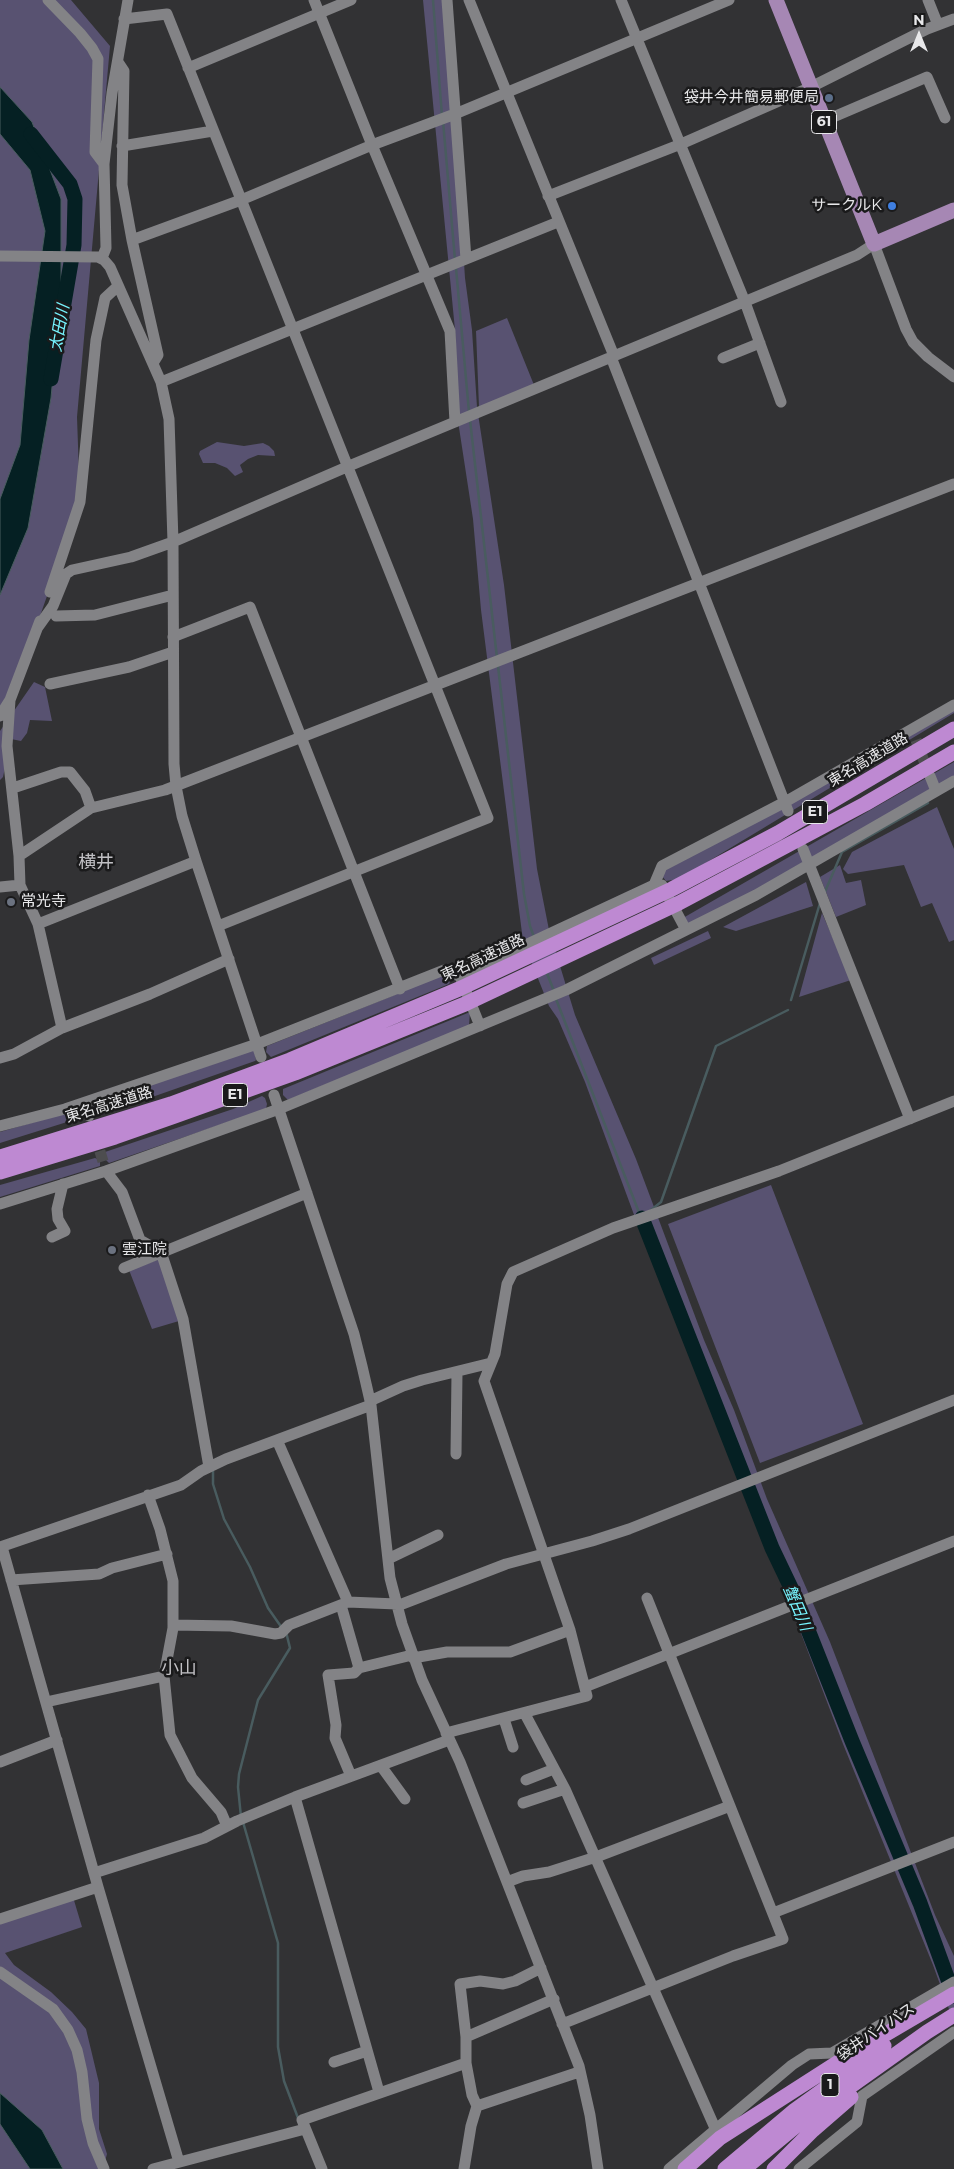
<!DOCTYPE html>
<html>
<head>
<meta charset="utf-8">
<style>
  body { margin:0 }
  #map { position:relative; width:954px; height:2169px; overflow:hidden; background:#323234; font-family:Montserrat,sans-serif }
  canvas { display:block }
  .north { position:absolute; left:894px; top:10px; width:50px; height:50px; -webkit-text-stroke:4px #1a1a1b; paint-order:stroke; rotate:0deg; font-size:14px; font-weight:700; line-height:20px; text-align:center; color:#e8e8ea }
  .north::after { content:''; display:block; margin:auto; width:18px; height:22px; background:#e8e8ea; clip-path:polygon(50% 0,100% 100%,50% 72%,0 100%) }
</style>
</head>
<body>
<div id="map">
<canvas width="954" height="2169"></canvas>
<div class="north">N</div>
</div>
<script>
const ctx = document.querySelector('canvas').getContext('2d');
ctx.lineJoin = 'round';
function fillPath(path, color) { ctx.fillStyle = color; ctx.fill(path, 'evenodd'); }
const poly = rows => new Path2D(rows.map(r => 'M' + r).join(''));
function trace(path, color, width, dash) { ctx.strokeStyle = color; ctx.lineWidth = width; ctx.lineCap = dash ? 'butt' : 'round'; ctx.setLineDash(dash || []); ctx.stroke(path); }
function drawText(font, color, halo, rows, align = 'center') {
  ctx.font = font + ' Montserrat,"Noto Sans JP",sans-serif'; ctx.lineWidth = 5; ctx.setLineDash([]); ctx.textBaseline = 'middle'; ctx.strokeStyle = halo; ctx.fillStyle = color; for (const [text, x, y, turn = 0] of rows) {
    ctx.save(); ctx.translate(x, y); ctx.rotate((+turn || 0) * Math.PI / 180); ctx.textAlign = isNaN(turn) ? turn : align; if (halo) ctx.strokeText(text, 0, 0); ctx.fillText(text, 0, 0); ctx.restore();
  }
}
fillPath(poly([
  [0,0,71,0,110,46,77,417,80,502,20,673,0,722],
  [423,0,447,0,465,278,472,330,477,407,504,585,537,869,549,930,575,1015,636,1159,704,1340,734,1410,767,1499,830,1642,935,1915,954,1956,954,2023,933,1965,843,1744,783,1586,640,1231,585,1082,558,1019,549,1006,523,941,481,610,473,519,458,421,455,330],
  [507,318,534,385,479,407,476,331],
  [217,442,244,446,263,443,269,446,274,451,275,456,258,455,248,459,240,465,243,472,235,476,227,468,215,463,203,463,199,454,200,451],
  [34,682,45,687,52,721,30,720,27,733,21,741,11,739,3,777,0,780,0,731],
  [954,704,954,713,679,879,666,881,662,876,662,866],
  [954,762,954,778,686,930,683,918],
  [937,807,954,849,954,940,949,942,932,903,921,907,904,865,848,874,843,869,852,852],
  [840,865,846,883,861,880,866,905,836,917,820,877],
  [806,882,813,906,736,931,723,927],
  [822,913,851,980,799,997],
  [708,931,711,938,654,965,651,958],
  [442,973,449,975,451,980,449,984,271,1057,266,1052,267,1046,392,996],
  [470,1012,469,1026,288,1100,283,1095,283,1089],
  [254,1050,256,1060,255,1061,98,1116,93,1110,94,1104],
  [262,1096,265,1098,267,1104,266,1109,109,1163,104,1158,105,1152,233,1109],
  [79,1109,83,1112,83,1117,0,1143,0,1132],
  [95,1158,100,1160,100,1166,0,1197,0,1185],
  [771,1185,863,1424,760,1463,668,1224],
  [160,1259,179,1321,152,1329,129,1270],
  [73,1897,82,1927,5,1953,14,1965,51,1992,72,2012,86,2029,99,2083,99,2129,107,2154,104,2165,106,2169,0,2169,0,1922]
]), '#585271');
const water = poly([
  [0,87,32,122,61,199,61,288,51,398,28,528,0,595,0,499,20,445,29,340,45,231,30,170,0,134,0,87],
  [0,2093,42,2130,63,2169,30,2169,0,2124,0,2093]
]);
fillPath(water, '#052023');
trace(water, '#495c5f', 1);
trace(poly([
  [433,0,442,116],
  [443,121,455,260],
  [456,268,469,412],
  [470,420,497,658],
  [498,666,524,894,530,926,534,937],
  [824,894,842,852,928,803],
  [546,971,554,991],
  [556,999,640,1215],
  [791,1000,820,903],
  [651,1210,661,1202,716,1046,788,1010],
  [213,1471,213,1484,224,1519,250,1567,268,1608,282,1628],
  [241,1817,238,1787,239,1774,258,1700,290,1648,286,1632],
  [243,1822,278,1943,278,2047,284,2081,298,2118]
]), '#495c5f', 2.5);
trace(poly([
  [31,134,70,184,75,199,74,245,51,379],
  [642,1218,772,1548,793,1592,852,1741,920,1903,954,1996]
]), '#052023', 15);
trace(poly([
  [916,740,929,774],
  [95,1135,106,1171]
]), '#4d4d4f', 11, [11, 5.5]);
trace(poly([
  [48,0,80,33,92,48,98,59,95,152,104,164],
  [314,0,372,145,450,331,455,422],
  [447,0,466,259],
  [469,0,614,356],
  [621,0,745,302,781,402],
  [928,0,938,25],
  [124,19,167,14,488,818,218,926],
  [118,62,124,71,122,185,132,240,158,355,153,363],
  [188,68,351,0],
  [824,121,927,77,945,118],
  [122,146,213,131],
  [548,196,681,144,811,87,927,29,954,19],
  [132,240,241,200,372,145,455,114,729,0],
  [0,256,98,257,104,260,110,267,161,382,169,419,173,542,174,764,176,786,182,816,196,861,261,1057],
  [102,258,106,248,104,164,112,93,128,0],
  [611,357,788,811],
  [723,358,760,343],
  [161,382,558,222],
  [50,592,80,502,96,340,105,298,118,286],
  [56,616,95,615,173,595],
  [38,627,53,606,66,574,72,570,131,557,173,542,349,466,857,255,874,244,906,329,913,342,928,357,954,377],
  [173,637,250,607,400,989],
  [50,684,129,667,173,652],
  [10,700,7,746,19,856,20,885,38,924,62,1028,150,994,229,959],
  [0,716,10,700,40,621],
  [930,776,936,791],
  [13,788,61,772,70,772,85,791,91,808],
  [803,849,910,1119],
  [19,856,91,808,165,790,954,484],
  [662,885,686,930],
  [0,887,20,885],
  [38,924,196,861],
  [461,979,480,1026],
  [0,1058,14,1054,62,1028],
  [274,1095,354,1334,362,1366,371,1405,390,1578,402,1624,422,1680,460,1762,579,2066,590,2115,598,2169],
  [84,1103,89,1116],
  [0,1126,65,1109,257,1044,444,970,459,976,654,885,662,866,785,802,954,705],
  [106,1171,122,1192,140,1240,161,1252,183,1319,209,1467],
  [0,1204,106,1171,279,1109,566,990,756,895,954,781],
  [52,1237,65,1231,58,1219,57,1209,63,1184],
  [124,1268,307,1193],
  [370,1401,403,1386,422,1380,491,1363],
  [277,1440,348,1602],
  [456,1454,457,1373],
  [148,1495,160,1529,173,1581,173,1628,164,1676,170,1735,192,1778,221,1812,227,1826],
  [0,1547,181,1485,201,1471,226,1459,371,1405],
  [2,1547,98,1887,179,2162],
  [388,1559,438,1535],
  [11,1580,99,1574,112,1568,167,1554],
  [341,1605,359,1668,354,1673,328,1675,336,1725,335,1738,351,1776],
  [397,1606,506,1564,592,1541,629,1529,954,1400],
  [173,1625,231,1626,275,1634,281,1633,289,1625,348,1602,397,1604],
  [413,1658,447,1652,510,1652,570,1630],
  [359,1668,412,1655],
  [585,1687,954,1541],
  [46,1702,164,1676],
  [525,1714,565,1789,715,2128],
  [504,1719,513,1747],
  [446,1733,587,1696,570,1630,484,1381,495,1354,507,1284,513,1272,613,1228,779,1171,954,1101],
  [0,1762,57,1740],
  [381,1766,405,1799],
  [526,1780,554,1769],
  [295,1797,379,2092],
  [523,1803,565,1789],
  [94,1873,204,1838,237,1821,295,1797,449,1740],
  [507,1882,523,1876,549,1872,596,1857,730,1806],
  [773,1913,954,1842],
  [0,1919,98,1887],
  [0,1972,53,2009,68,2030,77,2050,82,2072,87,2119,93,2143,104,2169],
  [562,2024,733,1956,783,1939,647,1598],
  [466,2037,460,1984,480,1981,503,1984,515,1981,541,1968],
  [334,2062,367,2051],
  [477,2106,472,2095,466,2063,466,2037,554,1999],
  [153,2169,305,2129],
  [322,2169,302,2120,466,2063],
  [464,2169,471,2126,477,2106,579,2072],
  [669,2169,792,2065,809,2054,832,2053,954,1982],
  [799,2169,857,2122,862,2096,954,2032]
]), '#838386', 11);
trace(poly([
  [776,0,874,244,954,210]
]), '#a687b4', 15);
trace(poly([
  [0,1157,171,1104,290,1060,459,989,672,889,778,833,954,729],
  [0,1172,115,1137,175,1116,295,1073,465,1004,679,903,865,804,954,752],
  [685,2169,720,2138,840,2061,954,1994],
  [725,2169,795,2110,884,2046],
  [744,2169,802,2121,927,2032,954,2015],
  [774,2169,813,2130,851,2097]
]), '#be89d2', 15);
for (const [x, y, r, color] of [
  [829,98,5,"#5c6f8a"],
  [892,206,5,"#3f7fe0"],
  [11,902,5,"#6b7280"],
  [112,1250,5,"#6b7280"]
]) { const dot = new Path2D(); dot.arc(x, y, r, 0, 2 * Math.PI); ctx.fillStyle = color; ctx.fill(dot); trace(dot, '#1a1a1b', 2); }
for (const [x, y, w] of [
  [824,122,25],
  [815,812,25],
  [235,1095,25],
  [830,2085,18]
]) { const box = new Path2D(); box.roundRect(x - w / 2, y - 11.5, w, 23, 4); ctx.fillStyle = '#1a1a1b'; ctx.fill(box); trace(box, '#e8e8ea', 1); }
drawText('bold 14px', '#e8e8ea', null, [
  ["61",824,122],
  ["E1",815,812],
  ["E1",235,1095],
  ["1",830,2085]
]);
drawText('15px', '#e8e8ea', '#1a1a1b', [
  ["袋井今井簡易郵便局",819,98],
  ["サークルK",882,206],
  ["常光寺",21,902,"left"],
  ["雲江院",122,1250,"left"]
], 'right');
drawText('15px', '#e8e8ea', '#1a1a1b', [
  ["東名高速道路",868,760,-31],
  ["東名高速道路",483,958,-25],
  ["東名高速道路",109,1105,-17],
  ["袋井バイパス",876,2032,-34]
]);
drawText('italic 16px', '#76f4fe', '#1a1a1b', [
  ["太田川",60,328,-80],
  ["蟹田川",797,1608,67]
]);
drawText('18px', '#c1c0c4', '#1a1a1b', [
  ["横井",96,863],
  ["小山",179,1669]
]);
</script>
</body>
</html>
